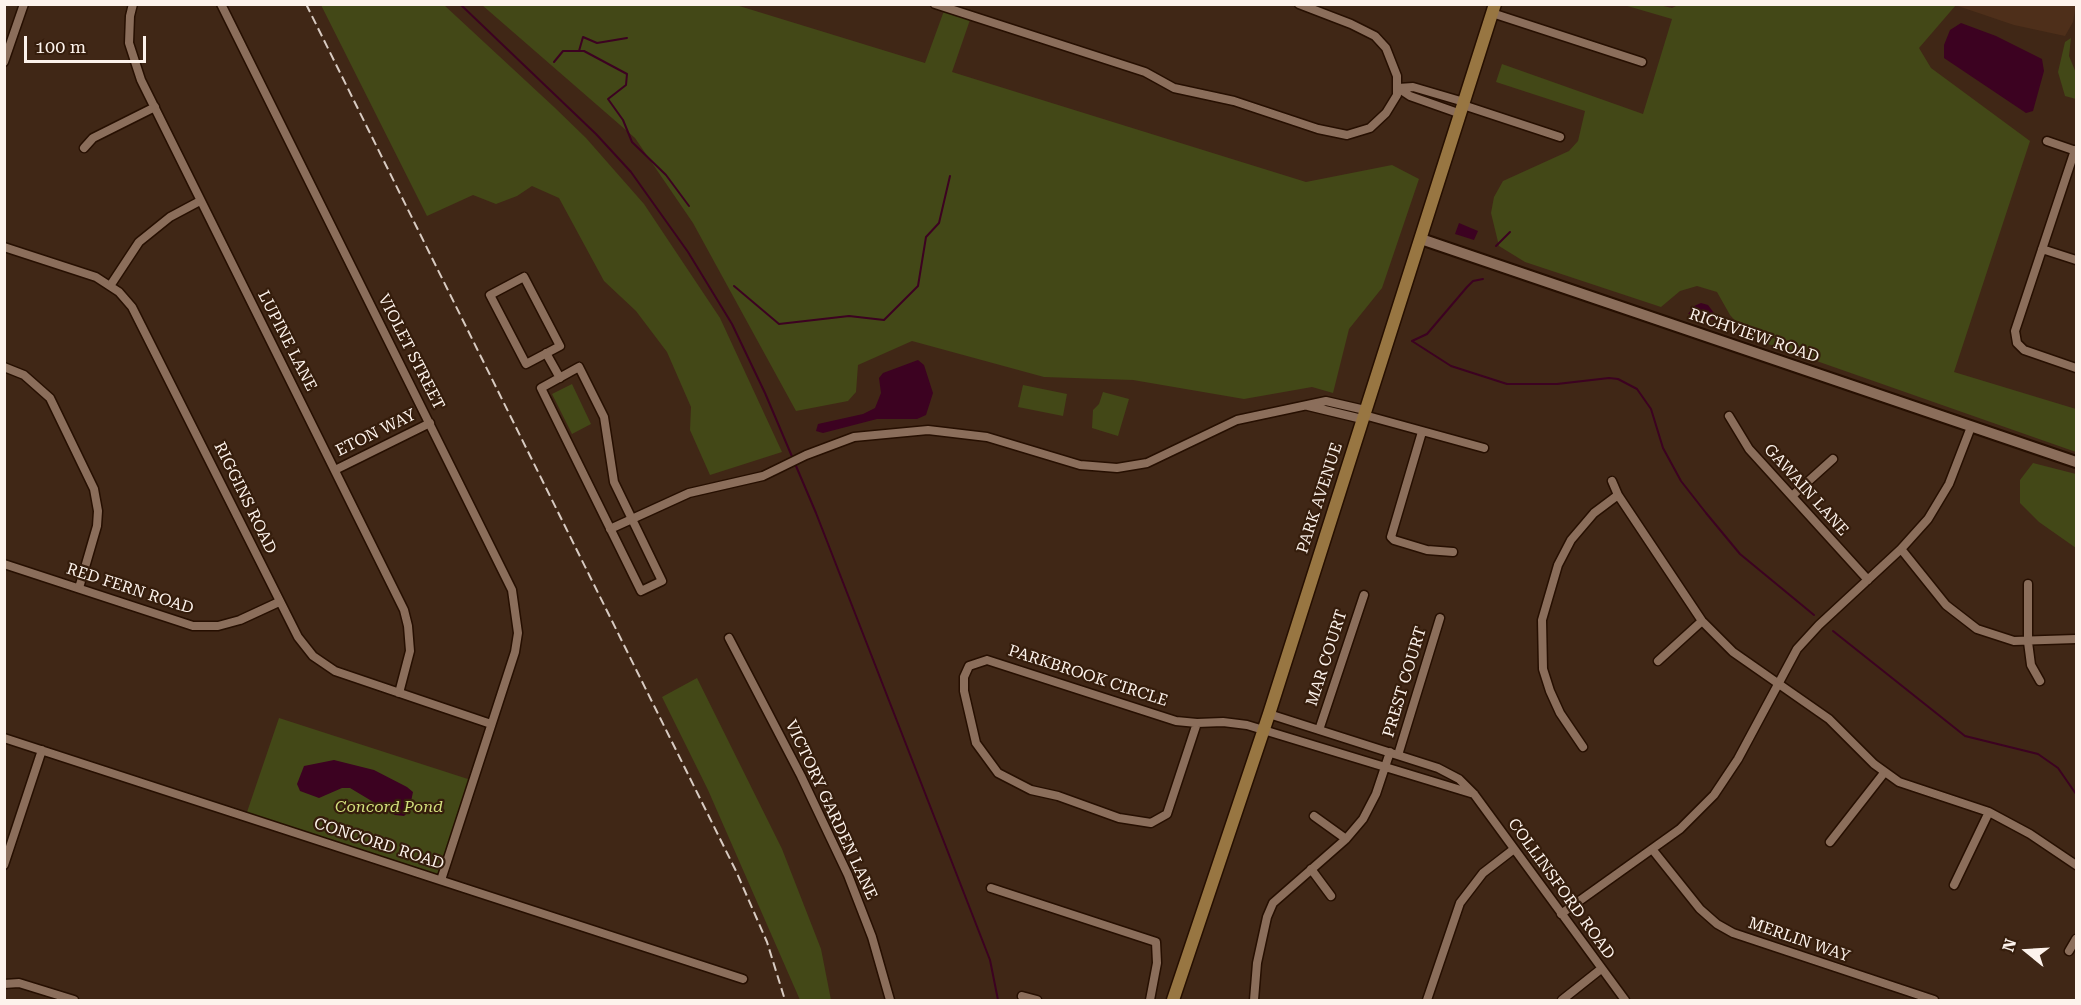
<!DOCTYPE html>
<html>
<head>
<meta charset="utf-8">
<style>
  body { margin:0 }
  #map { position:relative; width:2081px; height:1005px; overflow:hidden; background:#402716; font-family:"Roboto Serif",serif }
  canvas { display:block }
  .frame { position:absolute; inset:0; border:6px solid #fdf3ec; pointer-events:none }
  .north { position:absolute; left:1997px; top:921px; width:60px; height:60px; -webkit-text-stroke:4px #351d0c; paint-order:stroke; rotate:288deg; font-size:16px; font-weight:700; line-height:24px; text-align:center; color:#fdf3ec }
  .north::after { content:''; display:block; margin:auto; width:21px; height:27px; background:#fdf3ec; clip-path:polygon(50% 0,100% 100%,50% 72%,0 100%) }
  .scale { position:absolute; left:24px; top:36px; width:122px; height:27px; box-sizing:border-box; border:3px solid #fdf3ec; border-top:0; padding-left:8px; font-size:18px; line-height:21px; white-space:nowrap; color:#fdf3ec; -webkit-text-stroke:4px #351d0c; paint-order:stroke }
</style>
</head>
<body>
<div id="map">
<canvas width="2081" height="1005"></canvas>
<div class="frame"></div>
<div class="north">N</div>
<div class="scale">100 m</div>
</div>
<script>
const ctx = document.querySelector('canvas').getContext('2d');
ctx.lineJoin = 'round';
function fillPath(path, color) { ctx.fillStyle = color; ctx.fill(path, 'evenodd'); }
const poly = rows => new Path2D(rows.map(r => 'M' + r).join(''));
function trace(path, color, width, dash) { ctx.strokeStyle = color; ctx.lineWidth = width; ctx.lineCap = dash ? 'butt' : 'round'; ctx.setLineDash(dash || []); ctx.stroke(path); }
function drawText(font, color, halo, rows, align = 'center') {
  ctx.font = font + ' "Roboto Serif",serif'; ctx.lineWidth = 4.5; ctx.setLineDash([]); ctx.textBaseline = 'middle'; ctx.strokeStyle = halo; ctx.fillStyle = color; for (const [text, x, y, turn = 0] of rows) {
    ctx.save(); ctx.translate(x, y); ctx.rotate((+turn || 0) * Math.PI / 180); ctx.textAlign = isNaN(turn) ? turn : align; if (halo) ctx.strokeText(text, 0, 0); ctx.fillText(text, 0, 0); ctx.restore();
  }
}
fillPath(poly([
  [2076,4,2073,22,2065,36,2014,25,1955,5]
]), '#4e2f1a');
fillPath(poly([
  [321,5,444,5,554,107,586,138,644,204,720,318,782,452,710,475,690,430,691,407,667,352,636,311,604,281,559,198,532,186,517,196,496,204,473,195,427,216],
  [482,5,736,5,925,63,945,8,971,17,952,72,1306,182,1392,165,1419,179,1382,288,1349,329,1333,393,1312,387,1244,399,1133,380,1044,377,912,341,858,365,856,392,848,401,796,411,693,223,635,138],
  [1678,5,1956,5,1919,48,1931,68,2030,141,1954,372,2076,409,2076,452,1751,338,1730,315,1717,292,1697,286,1680,291,1661,307,1525,262,1499,246,1491,213,1494,197,1503,181,1569,151,1578,141,1585,111,1496,82,1502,64,1643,114,1672,19,1624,5,1659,5,1672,8],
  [2071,38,2069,56,2076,73,2076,99,2065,96,2058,72,2065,42],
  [572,384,591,424,572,434,552,394],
  [1023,385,1067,394,1063,416,1018,407],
  [1103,392,1129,399,1118,436,1092,428,1093,410,1099,404],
  [2033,463,2076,474,2076,548,2039,522,2020,503,2020,480],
  [697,678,782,849,821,949,831,1000,800,1000,708,790,662,697],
  [279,718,471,780,439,878,246,815]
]), '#434817');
fillPath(poly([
  [1961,23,1996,36,2042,59,2044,71,2033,111,2026,113,1944,58,1944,45,1950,30],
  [1459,223,1478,231,1474,240,1455,234],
  [1701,303,1708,305,1720,321,1688,314,1694,306],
  [918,360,924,365,933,393,926,415,917,419,877,419,823,433,816,431,818,424,863,414,875,408,881,393,879,378,883,373],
  [334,760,374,770,407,787,413,792,409,811,404,816,395,815,350,788,342,788,319,798,300,791,297,784,304,766]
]), '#3c0221');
trace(poly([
  [460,4,596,134,631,172,688,252,732,324,765,393,816,513,990,960,998,1000],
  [579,51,583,37,597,43,627,38],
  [554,62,563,51,584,51,627,74,626,85,608,99,623,120,632,142,666,175,689,206],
  [1496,246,1510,232],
  [734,286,779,324,849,316,884,320,918,286,926,237,939,223,950,176],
  [1412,341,1451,366,1507,384,1557,384,1609,378,1618,379,1637,389,1651,409,1663,448,1681,481,1706,513,1740,554,1814,615],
  [1412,341,1427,334,1467,287,1473,281,1483,279],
  [1833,631,1965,736,2038,754,2058,768,2076,794]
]), '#3c0221', 2);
const minor = poly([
  [133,4,130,16,129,43,141,80,404,610,408,626,410,651,399,693],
  [221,4,512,590,518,633,515,652,441,880],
  [935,4,1145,72,1174,88,1234,101,1318,129,1347,135,1370,128,1386,113,1397,95,1397,76,1386,48,1375,36,1351,24,1299,4],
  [1492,13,1642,62],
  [4,62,24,4],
  [1398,88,1413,87,1464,102],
  [1398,88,1410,96,1461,114],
  [1463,105,1560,137],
  [2047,141,2076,151],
  [84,148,93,138,155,107],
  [2075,150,2015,331,2017,343,2024,350,2076,368],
  [4,247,96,277,119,292,132,307,298,637,313,656,335,671,491,724],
  [2042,249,2076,260],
  [524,277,560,346,526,364,490,295,524,277],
  [110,286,139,242,170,217,200,201],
  [546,353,560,378],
  [4,367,24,375,50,398,94,489,98,511,97,526,79,588],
  [579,367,604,417,614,482,662,581,641,591,541,388,579,367],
  [1308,406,1362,419],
  [1364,415,1484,448],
  [1729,416,1749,449,1868,580],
  [1422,432,1391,537,1394,540,1427,550,1453,552],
  [335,470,430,423],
  [1612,481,1618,495,1702,621,1733,652,1829,719,1874,764,1899,782,1989,812,2030,834,2076,865],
  [1792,496,1833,459],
  [610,529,689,493,763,476,806,455,854,437,928,430,987,437,1080,465,1117,468,1147,463,1237,420,1326,401,1365,410],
  [1901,549,1946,605,1977,629,2014,641,2076,639],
  [4,564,193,626,218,626,240,620,279,602],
  [2028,584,2028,642,2031,665,2040,681],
  [729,638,801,776,848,875,872,937,890,1000],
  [987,660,1176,721,1197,723,1167,814,1151,823,1119,818,1058,796,1031,790,998,773,976,743,964,691,964,677,969,666,987,660],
  [1658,661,1702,621],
  [1269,714,1438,768,1459,779,1474,794,1625,1000],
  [1197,723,1223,722,1247,725,1474,794],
  [1319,730,1364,595],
  [4,738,743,979],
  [1583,747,1560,713,1550,691,1543,669,1542,620,1558,565,1571,540,1594,513,1618,495],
  [1398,755,1440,618],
  [1314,816,1346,839],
  [1830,842,1884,773],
  [1652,849,1700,909,1717,924,1733,933,1934,1000],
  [4,865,42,750],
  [1311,869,1331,896],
  [1954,885,1989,812],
  [991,888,1156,942,1157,963,1150,1000],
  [1561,914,1680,829,1714,795,1738,759,1797,649,1819,625,1901,549,1928,519,1949,484,1971,427],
  [2069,951,2076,939],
  [4,984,19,983,74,1000],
  [1022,996,1037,1000],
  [1254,1000,1257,963,1267,917,1273,903,1346,839,1363,819,1376,794,1390,752],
  [1427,1000,1460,903,1483,873,1514,849],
  [1562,1000,1601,969]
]);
const tertiary = poly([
  [1421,239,2076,462]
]);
const secondary = poly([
  [1173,1000,1269,714,1495,4]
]);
trace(minor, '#260f01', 11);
trace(tertiary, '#260f01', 14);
trace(secondary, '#260f01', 15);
trace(minor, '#8b6e5b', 8);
trace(tertiary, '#8b6e5b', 10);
trace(secondary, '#987642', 12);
trace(poly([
  [306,4,736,871,767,942,785,1000]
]), '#d8cbc2', 2, [9, 4.5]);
drawText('16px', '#fdf3ec', '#351d0c', [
  ["RICHVIEW ROAD",1754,336,19],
  ["LUPINE LANE",287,341,63],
  ["VIOLET STREET",411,352,63],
  ["ETON WAY",376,433,-26],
  ["GAWAIN LANE",1806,490,48],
  ["RIGGINS ROAD",245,498,64],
  ["PARK AVENUE",1320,498,-72],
  ["RED FERN ROAD",130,589,18],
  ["MAR COURT",1327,658,-72],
  ["PARKBROOK CIRCLE",1088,676,18],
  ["PREST COURT",1405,682,-73],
  ["VICTORY GARDEN LANE",831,810,65],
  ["CONCORD ROAD",379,844,18],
  ["COLLINSFORD ROAD",1561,889,54],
  ["MERLIN WAY",1799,940,19]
]);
drawText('italic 16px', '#d2df7c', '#351d0c', [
  ["Concord Pond",389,807]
]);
</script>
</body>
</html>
